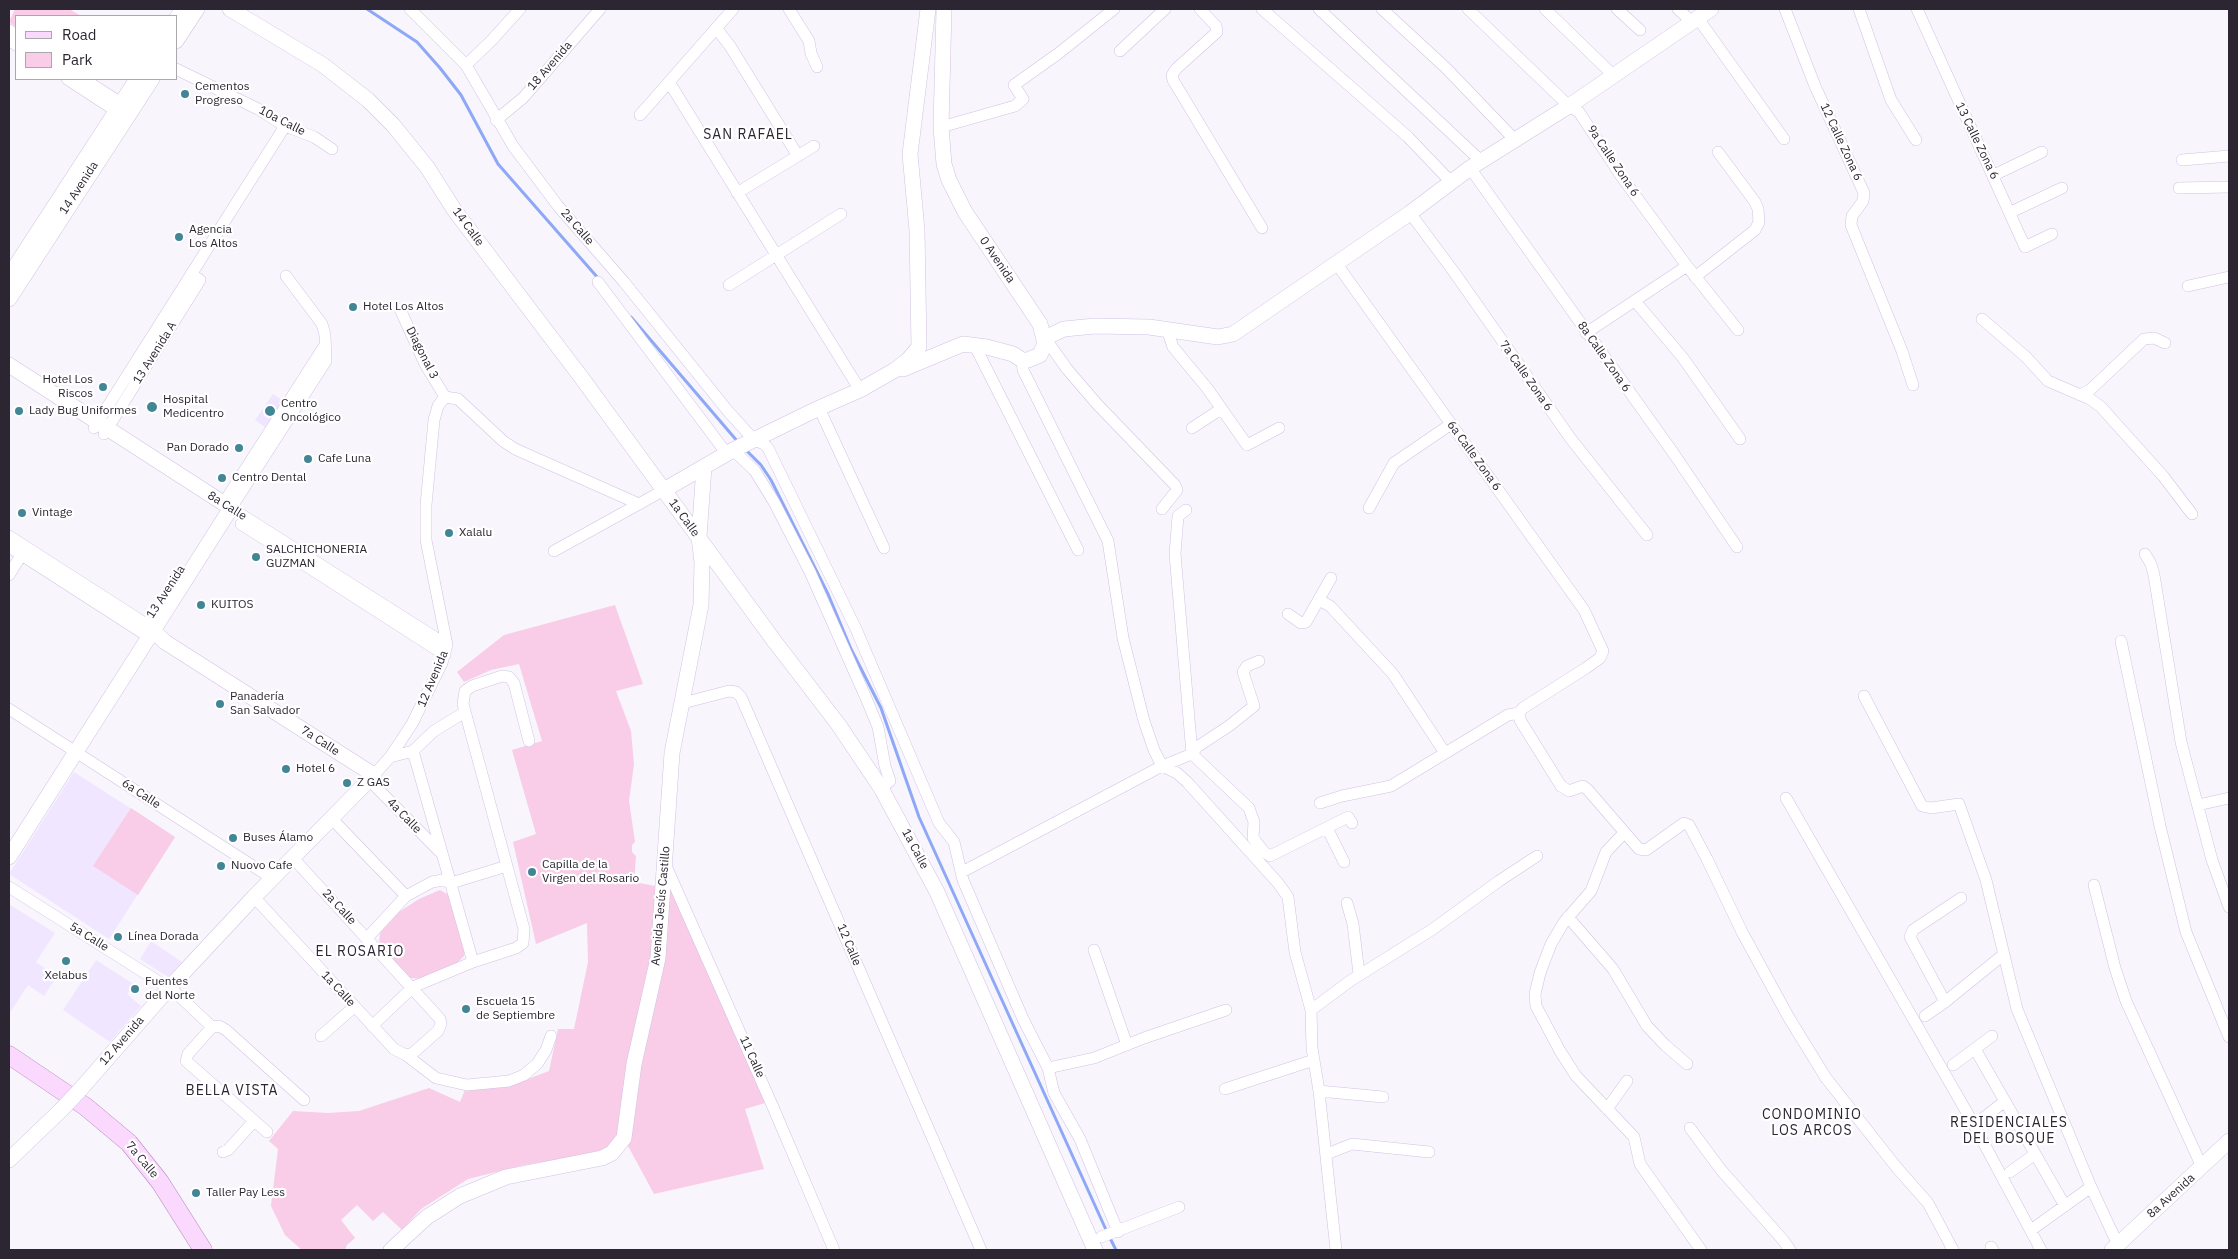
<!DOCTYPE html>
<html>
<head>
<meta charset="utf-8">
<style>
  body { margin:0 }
  #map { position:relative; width:2238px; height:1259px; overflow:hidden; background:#f8f5fc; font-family:"IBM Plex Sans",sans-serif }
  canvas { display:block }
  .frame { position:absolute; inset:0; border:10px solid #2c2633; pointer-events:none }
  .legend { position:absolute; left:15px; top:15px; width:162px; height:65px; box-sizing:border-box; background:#fff; border:1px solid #aba8ad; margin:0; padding:6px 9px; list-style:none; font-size:15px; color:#2c2633 }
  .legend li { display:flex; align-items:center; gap:10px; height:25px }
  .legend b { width:25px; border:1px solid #aba8ad }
</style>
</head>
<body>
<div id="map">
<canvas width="2238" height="1259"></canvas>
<div class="frame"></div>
<ul class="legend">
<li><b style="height:6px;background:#fbd8fe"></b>Road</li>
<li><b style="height:14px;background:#f9cce7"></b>Park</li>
</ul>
</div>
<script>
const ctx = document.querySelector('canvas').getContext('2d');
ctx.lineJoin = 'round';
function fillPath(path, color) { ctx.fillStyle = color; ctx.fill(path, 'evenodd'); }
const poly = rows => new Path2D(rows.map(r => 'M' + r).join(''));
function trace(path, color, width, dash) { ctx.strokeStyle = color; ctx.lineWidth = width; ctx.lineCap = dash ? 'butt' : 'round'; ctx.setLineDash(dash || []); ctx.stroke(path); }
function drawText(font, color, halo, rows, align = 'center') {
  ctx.font = font + ' "IBM Plex Sans",sans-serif'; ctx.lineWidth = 4.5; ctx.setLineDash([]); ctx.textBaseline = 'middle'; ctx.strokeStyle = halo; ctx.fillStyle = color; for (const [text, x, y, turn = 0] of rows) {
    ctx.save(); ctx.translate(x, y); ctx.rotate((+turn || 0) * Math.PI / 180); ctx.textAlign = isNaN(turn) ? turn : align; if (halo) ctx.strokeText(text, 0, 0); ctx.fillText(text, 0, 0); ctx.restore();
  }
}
fillPath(poly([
  [273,394,284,401,266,428,255,420],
  [74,772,175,837,109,939,9,874],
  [9,904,55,933,36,962,57,976,44,996,28,985,9,1014],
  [151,941,182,962,168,977,140,959],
  [96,960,135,985,127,994,141,1006,110,1042,63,1010]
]), '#f1e6ff');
fillPath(poly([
  [15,9,69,9,81,16,16,16,16,27,9,22],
  [615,605,643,684,616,691,631,731,634,764,629,801,635,842,632,845,632,852,636,856,634,882,671,889,732,1020,765,1103,745,1109,764,1169,654,1194,628,1146,616,1140,607,1148,593,1154,524,1165,468,1179,421,1209,402,1230,383,1212,373,1221,357,1205,341,1220,355,1238,347,1245,345,1250,302,1250,285,1235,271,1206,278,1149,269,1141,293,1111,328,1113,359,1111,429,1088,460,1102,465,1090,507,1087,549,1071,558,1029,574,1029,588,962,587,923,536,944,513,842,536,834,512,750,542,741,519,664,491,670,464,682,457,672,504,635],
  [131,808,175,837,138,895,93,866],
  [440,890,449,895,465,950,464,956,457,963,423,979,410,978,383,950,379,944,380,933,399,912,419,899]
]), '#f9cce7');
trace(poly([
  [367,9,417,42,440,68,461,95,498,164,598,278],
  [631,317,738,442],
  [746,450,761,465,771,480,828,594,851,649,881,708,919,817,1107,1232],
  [1110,1238,1116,1250]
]), '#8da8f7', 3);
const street = poly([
  [410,9,466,65,513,146,558,206,624,282,727,410,754,440,764,444,768,448,856,629,939,823,954,842,963,880,1023,1019,1048,1068,1054,1093,1080,1139,1118,1232],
  [789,9,809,41,811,53,817,67],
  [1200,9,1216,26,1217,32,1176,69,1172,75,1173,80,1262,228],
  [1262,9,1408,137,1451,182],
  [1319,9,1481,161],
  [1382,9,1446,68,1515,140],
  [1468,9,1569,106,1579,112,1621,176,1687,266,1738,330],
  [1545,9,1613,75],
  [1617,9,1640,30],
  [1678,9,1691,21],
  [1785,9,1815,86,1864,193,1863,201,1852,216,1851,225,1902,351,1913,385],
  [1859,9,1891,100,1916,140],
  [1917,9,2025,247,2052,234],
  [1697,17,1784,139],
  [716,28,730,46,798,156],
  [9,30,16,35],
  [9,40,16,45],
  [1120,51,1165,9],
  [466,65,491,41,520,9],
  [176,69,258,109,285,126,314,137,332,149],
  [67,79,122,115],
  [84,79,127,107],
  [669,82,860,390],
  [640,115,733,9],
  [496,120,523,98,600,9],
  [941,127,1015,106,1023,99,1014,85,1059,53,1114,9],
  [2182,160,2229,156],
  [1470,168,1674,454,1737,547],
  [1994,175,2042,152],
  [2179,188,2229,187],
  [737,193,814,146],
  [2011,212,2062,188],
  [1410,213,1454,272,1571,439,1647,535],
  [286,276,322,324,325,335,326,361,231,508,447,645],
  [1695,277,1755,230,1759,222,1758,209,1755,202,1718,152],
  [598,282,727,454],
  [729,285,841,214],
  [2188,286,2229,277],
  [1635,301,1683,358,1740,439],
  [400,309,425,364,445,397],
  [1982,319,2026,357,2048,381,2090,399,2101,407,2163,476,2192,514],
  [1167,329,1173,347,1207,388,1247,445,1279,428],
  [1586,333,1687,266],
  [1045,338,1067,369,1097,404,1175,485,1177,490,1162,509],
  [974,344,1078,550],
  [1022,360,1023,370,1108,541,1123,638,1144,721,1154,750,1162,766,1177,773,1187,782,1278,883,1288,897,1295,952,1311,1010,1312,1048,1319,1091,1336,1250],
  [2080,395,2090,390,2144,339,2154,338,2165,343],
  [819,408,884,548],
  [94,428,285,126],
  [1192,428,1221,409],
  [104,434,200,280,191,274],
  [733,450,755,471,774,502,810,572,866,698,878,727,885,766,890,781,881,788],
  [223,504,325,345],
  [1369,508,1394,463,1451,424],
  [1186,510,1178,516,1175,554,1192,754],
  [241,524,445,655],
  [9,536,146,624],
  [9,547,141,632],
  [554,551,639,504],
  [2145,554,2151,564,2154,575,2181,742,2212,860,2229,907],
  [9,575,25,549],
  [1319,600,1330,606,1393,674,1445,753],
  [1288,614,1301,623,1306,622,1331,578],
  [2121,641,2160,826,2186,932,2229,1037],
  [1864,696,1922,806,1931,808,1959,804,1986,880,2017,1009,2091,1187,2118,1245],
  [683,703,729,691,736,692,741,697,981,1250],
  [9,709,273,879],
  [1519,713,1520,720,1561,786,1569,791,1583,786,1588,790,1639,849,1646,850,1684,823,1689,825,1707,859,1742,932,1789,1018,1826,1078,1897,1168,1928,1203,1953,1250],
  [413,751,473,962],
  [1192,754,1249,808,1254,822,1253,838,1264,852,1270,856,1348,817,1352,823],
  [390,757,413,751,434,731,465,712],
  [1786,798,1973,1123,2041,1250],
  [1320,803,1342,796,1391,786,1508,715,1519,713,1523,708,1586,668,1600,658,1603,651,1584,610,1336,263],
  [2198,805,2229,798],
  [332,819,406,896],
  [1327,828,1344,862],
  [1624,833,1606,852,1591,891,1564,922,1551,944,1540,973,1535,994,1536,1006,1560,1051,1576,1076,1634,1137,1640,1164,1701,1250],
  [441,853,376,787,374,775,390,757,412,724,442,663,447,645,426,540,426,505,434,420,438,406,445,397,458,399,503,441,515,449,639,504,664,490],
  [293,858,440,1019,441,1024,438,1031,413,1053,406,1055],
  [666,866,773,1107,834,1250],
  [962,872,1162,766,1192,754,1197,747,1229,726,1254,706,1243,672,1247,666,1259,661],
  [2094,885,2115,968,2126,1001,2202,1167],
  [9,887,175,992,212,1027,219,1026,226,1030,304,1100],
  [254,897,394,1049,406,1055,436,1078,467,1085,509,1081,524,1075,537,1064,546,1050,551,1036],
  [1347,903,1353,924,1359,974],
  [1568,917,1613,969,1647,1026,1665,1045,1687,1064],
  [368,937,406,896,432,882,443,880,451,883,507,866],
  [1094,950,1127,1045],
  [1945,1002,1910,937,1913,930,1961,898],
  [1311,1010,1350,981,1433,929,1499,881,1537,856],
  [1925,1016,1945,1002,2003,955],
  [372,1026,413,987,473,962,516,948,523,943,524,929,463,704,465,691,472,686,502,676,509,677,514,683,529,741],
  [212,1027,188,1054,186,1061,267,1132],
  [321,1036,354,1007],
  [1975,1049,2065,1206],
  [1953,1065,1992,1036],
  [1048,1068,1094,1058,1144,1038,1226,1010],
  [1225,1089,1314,1060],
  [1319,1091,1383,1097],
  [1607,1109,1627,1081],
  [1982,1119,2005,1101],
  [1690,1128,1721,1170,1783,1240,1790,1250],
  [223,1152,228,1150,254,1121],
  [1327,1154,1352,1144,1429,1152],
  [2010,1172,2035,1154],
  [2031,1230,2091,1187],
  [1101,1237,1179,1207],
  [1991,1247,1993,1250]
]);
const secondary = poly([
  [230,9,323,65,368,100,393,125,427,167,455,211,581,377,775,642,838,724,881,788,937,892,1095,1250],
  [176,19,183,9],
  [176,41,197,9],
  [9,276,137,79],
  [9,299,152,79],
  [1045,338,1064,329,1095,326,1149,327,1218,337,1233,334,1410,213,1470,168,1569,106,1711,9],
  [9,365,231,508,9,857],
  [903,369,963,344,987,347,1013,354,1022,360,1028,360,1040,355,1045,343,1040,324,965,212,949,180,944,164,941,127,944,9],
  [664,490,733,450,819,408,860,390,895,370,908,360,919,347,917,230,910,154,928,9],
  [79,1091,169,988,254,897,374,775,165,642,146,624],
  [9,1160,61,1110],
  [391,1250,427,1217,460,1196,506,1177,602,1158,612,1153,624,1138,634,1064,658,958,672,753,701,605,702,562,699,537,704,467],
  [2112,1250,2229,1141]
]);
const primary = poly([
  [9,1055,86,1107,129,1143,160,1182,203,1250]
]);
trace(street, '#d1c2e4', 12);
trace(secondary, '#d1c2e4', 16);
trace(primary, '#b189b6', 19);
trace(street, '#fff', 11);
trace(secondary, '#fff', 15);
trace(primary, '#fbd8fe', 18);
const secondaryBridge = poly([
  [61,1110,79,1091]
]);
trace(secondaryBridge, '#d1c2e4', 16, []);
trace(secondaryBridge, '#fff', 15);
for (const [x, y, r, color] of [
  [185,94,5,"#428695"],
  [179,237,5,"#428695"],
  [353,307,5,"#428695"],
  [103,387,5,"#428695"],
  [152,407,6,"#428695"],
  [19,411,5,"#428695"],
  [270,411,6,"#428695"],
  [239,448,5,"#428695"],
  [308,459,5,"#428695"],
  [222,478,5,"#428695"],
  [22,513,5,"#428695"],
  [449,533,5,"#428695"],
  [256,557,5,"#428695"],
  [201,605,5,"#428695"],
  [220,704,5,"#428695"],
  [286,769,5,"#428695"],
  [347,783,5,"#428695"],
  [233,838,5,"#428695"],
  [221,866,5,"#428695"],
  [532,872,5,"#428695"],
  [118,937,5,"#428695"],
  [66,961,5,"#428695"],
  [135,989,5,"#428695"],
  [466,1009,5,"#428695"],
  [196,1193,5,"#428695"]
]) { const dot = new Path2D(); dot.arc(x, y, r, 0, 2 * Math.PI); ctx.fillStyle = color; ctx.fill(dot); trace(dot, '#fff', 2); }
drawText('12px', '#2c2633', '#fff', [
  ["18 Avenida",550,66,-49],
  ["10a Calle",282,121,27],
  ["13 Calle Zona 6",1977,141,64],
  ["12 Calle Zona 6",1841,142,65],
  ["9a Calle Zona 6",1613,161,56],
  ["14 Avenida",79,188,-57],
  ["14 Calle",468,227,54],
  ["2a Calle",577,227,49],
  ["0 Avenida",997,260,56],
  ["13 Avenida A",155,353,-58],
  ["Diagonal 3",422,353,63],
  ["8a Calle Zona 6",1604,357,55],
  ["7a Calle Zona 6",1526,376,55],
  ["6a Calle Zona 6",1474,456,54],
  ["8a Calle",227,506,32],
  ["1a Calle",684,518,54],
  ["13 Avenida",166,592,-57],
  ["12 Avenida",433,679,-67],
  ["7a Calle",320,741,33],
  ["6a Calle",141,794,33],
  ["4a Calle",404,816,46],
  ["1a Calle",915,849,62],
  ["Avenida Jesús Castillo",661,906,-85],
  ["2a Calle",339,907,47],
  ["5a Calle",89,937,32],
  ["12 Calle",849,945,67],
  ["1a Calle",338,989,47],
  ["12 Avenida",122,1041,-49],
  ["11 Calle",752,1057,66],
  ["7a Calle",142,1160,50],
  ["8a Avenida",2171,1196,-42]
]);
drawText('12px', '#2c2633', '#fff', [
  ["Cementos",195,87],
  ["Progreso",195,101],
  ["Agencia",189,230],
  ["Los Altos",189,244],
  ["Hotel Los Altos",363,307],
  ["Hotel Los",93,380,"right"],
  ["Riscos",93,394,"right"],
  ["Hospital",163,400],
  ["Medicentro",163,414],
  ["Centro",281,404],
  ["Oncológico",281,418],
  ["Lady Bug Uniformes",29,411],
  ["Pan Dorado",229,448,"right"],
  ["Cafe Luna",318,459],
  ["Centro Dental",232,478],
  ["Vintage",32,513],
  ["Xalalu",459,533],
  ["SALCHICHONERIA",266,550],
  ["GUZMAN",266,564],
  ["KUITOS",211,605],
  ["Panadería",230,697],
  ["San Salvador",230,711],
  ["Hotel 6",296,769],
  ["Z GAS",357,783],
  ["Buses Álamo",243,838],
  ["Capilla de la",542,865],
  ["Virgen del Rosario",542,879],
  ["Nuovo Cafe",231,866],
  ["Línea Dorada",128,937],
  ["Xelabus",66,976,"center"],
  ["Fuentes",145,982],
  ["del Norte",145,996],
  ["Escuela 15",476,1002],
  ["de Septiembre",476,1016],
  ["Taller Pay Less",206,1193]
], 'left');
ctx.letterSpacing = '1px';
drawText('14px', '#2c2633', '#fff', [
  ["SAN RAFAEL",748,135],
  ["EL ROSARIO",360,952],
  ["BELLA VISTA",232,1091],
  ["CONDOMINIO",1812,1115],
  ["LOS ARCOS",1812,1131],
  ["RESIDENCIALES",2009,1123],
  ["DEL BOSQUE",2009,1139]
]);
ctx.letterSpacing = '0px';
</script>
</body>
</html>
